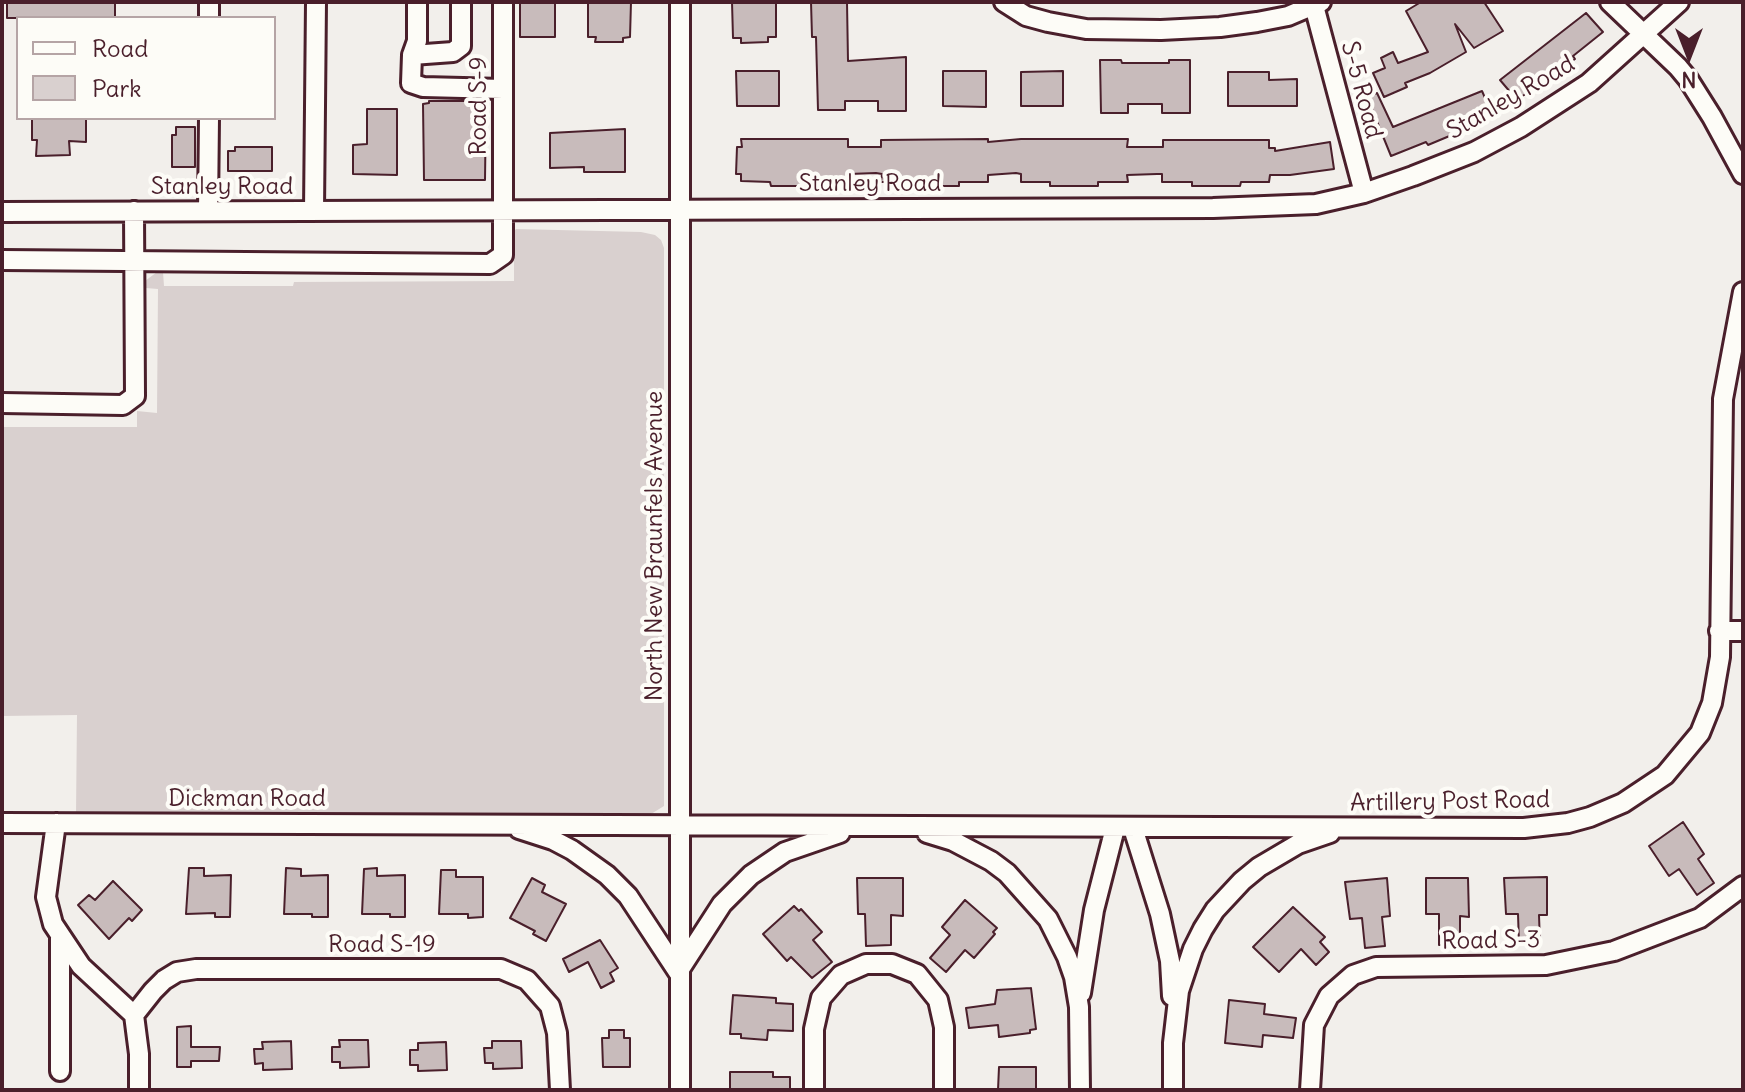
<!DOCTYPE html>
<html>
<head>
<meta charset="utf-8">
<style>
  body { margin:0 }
  #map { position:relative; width:1745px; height:1092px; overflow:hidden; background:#f2efeb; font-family:Delius,sans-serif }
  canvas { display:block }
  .frame { position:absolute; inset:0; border:4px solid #4a1f2b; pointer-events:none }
  .legend { position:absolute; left:16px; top:16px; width:260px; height:104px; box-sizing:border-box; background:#fdfcf7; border:2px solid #b5a4a5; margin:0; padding:10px 14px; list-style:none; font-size:24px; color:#4a1f2b }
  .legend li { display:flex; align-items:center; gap:16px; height:40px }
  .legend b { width:40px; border:2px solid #b5a4a5 }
  .north { position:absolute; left:1649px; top:16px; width:80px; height:80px; -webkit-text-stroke:6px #fdfcf7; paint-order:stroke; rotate:180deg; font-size:22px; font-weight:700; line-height:32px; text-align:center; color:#4a1f2b }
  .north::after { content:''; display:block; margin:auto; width:28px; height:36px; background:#4a1f2b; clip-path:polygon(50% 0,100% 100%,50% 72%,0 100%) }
</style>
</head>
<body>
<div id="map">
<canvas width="1745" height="1092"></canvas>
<div class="frame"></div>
<ul class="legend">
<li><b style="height:10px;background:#fdfcf7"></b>Road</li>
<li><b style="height:22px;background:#d9d0cf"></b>Park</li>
</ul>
<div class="north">N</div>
</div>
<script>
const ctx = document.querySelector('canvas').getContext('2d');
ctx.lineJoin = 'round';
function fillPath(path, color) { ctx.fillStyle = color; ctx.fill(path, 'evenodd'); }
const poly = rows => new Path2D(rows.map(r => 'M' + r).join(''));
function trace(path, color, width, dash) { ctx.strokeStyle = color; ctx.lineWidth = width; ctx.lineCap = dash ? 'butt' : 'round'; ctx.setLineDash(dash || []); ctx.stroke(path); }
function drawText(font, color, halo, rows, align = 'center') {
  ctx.font = font + ' Delius,sans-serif'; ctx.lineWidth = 8; ctx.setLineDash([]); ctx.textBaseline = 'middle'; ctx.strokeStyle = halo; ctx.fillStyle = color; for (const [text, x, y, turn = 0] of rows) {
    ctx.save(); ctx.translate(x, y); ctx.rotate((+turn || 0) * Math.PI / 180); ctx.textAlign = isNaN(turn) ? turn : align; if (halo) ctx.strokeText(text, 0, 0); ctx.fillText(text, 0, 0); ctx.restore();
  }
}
fillPath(poly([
  [516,229,641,232,655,235,661,240,664,248,664,806,651,814,76,814,77,715,2,716,2,427,137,427,137,411,157,413,158,289,146,288,145,281,157,272,163,272,164,286,293,286,294,282,514,281,514,231]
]), '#d9d0cf');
const building = poly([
  [7,2,115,2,115,18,7,18,7,2],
  [520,2,555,2,555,37,520,37,520,2],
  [588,2,631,2,630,37,623,38,623,42,595,42,596,37,588,37,588,2],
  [732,2,776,2,776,37,768,37,768,42,741,43,741,38,733,38,732,2],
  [811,2,847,2,848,61,906,57,906,111,878,111,878,101,845,101,845,110,818,110,816,37,812,37,811,2],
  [1421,2,1484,2,1503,31,1474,48,1455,24,1466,52,1430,73,1405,83,1407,87,1384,97,1373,73,1385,68,1381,58,1393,52,1398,63,1428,52,1406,11,1421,2],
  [1586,13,1603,32,1573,56,1575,59,1517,100,1500,80,1586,13],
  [1100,60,1121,60,1122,63,1169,63,1169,60,1190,60,1190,113,1162,113,1162,104,1128,104,1128,113,1101,113,1100,60],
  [736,71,779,71,779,106,737,106,736,71],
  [943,71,986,71,986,107,943,106,943,71],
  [1063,71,1063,106,1021,106,1021,72,1063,71],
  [1228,72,1269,72,1269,80,1297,79,1297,106,1228,106,1228,72],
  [1482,91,1492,114,1458,129,1459,132,1428,145,1426,142,1391,156,1367,97,1377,93,1393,127,1482,91],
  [429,101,481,101,481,103,486,103,485,180,424,180,423,104,429,103,429,101],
  [367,109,397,109,397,175,353,174,353,145,367,144,367,109],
  [32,118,86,118,86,142,69,141,70,155,36,156,37,140,32,140,32,118],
  [176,127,195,127,195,167,172,167,172,135,176,135,176,127],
  [625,129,625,172,584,172,584,167,550,168,550,133,625,129],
  [741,139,848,139,848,147,881,147,881,140,988,139,988,142,1021,139,1128,139,1127,147,1163,147,1163,140,1269,140,1269,148,1275,148,1275,151,1330,142,1334,169,1290,175,1270,175,1269,182,1241,182,1240,186,1192,186,1192,182,1162,182,1162,174,1157,174,1127,175,1128,182,1098,182,1098,186,1050,186,1050,182,1021,182,1021,174,1016,173,988,175,988,182,959,182,959,186,910,186,910,182,881,182,882,174,876,173,849,174,849,182,819,182,819,186,771,186,770,182,741,181,741,174,736,174,737,147,742,147,741,139],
  [235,147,272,147,272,171,228,171,228,151,235,151,235,147],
  [1683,822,1704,854,1698,859,1714,883,1697,895,1679,869,1669,876,1649,846,1683,822],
  [189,868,204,868,204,876,231,875,230,917,215,917,215,913,186,914,189,868],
  [286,868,301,869,301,876,328,875,328,917,312,917,312,914,284,914,286,868],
  [377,868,377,876,405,875,405,917,390,917,390,914,362,914,364,869,377,868],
  [441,870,456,870,456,877,483,877,483,917,468,918,468,914,439,914,441,870],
  [1547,877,1547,915,1539,915,1540,944,1519,944,1518,914,1506,914,1504,878,1547,877],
  [532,878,545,885,542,892,566,904,546,941,533,934,535,931,510,918,532,878],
  [857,878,903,878,903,916,891,915,891,945,866,946,865,914,858,914,857,878],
  [1387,878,1390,916,1382,917,1385,946,1365,948,1362,918,1350,919,1345,882,1387,878],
  [1426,878,1468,878,1469,917,1460,916,1460,945,1439,945,1439,914,1426,914,1426,878],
  [113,881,142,910,132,921,129,918,109,939,78,905,89,895,95,900,113,881],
  [965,900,997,928,993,932,995,934,974,958,965,950,946,972,930,958,950,935,942,927,965,900],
  [794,906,799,911,801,909,822,932,813,940,832,962,812,978,791,957,787,961,763,934,794,906],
  [1293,907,1325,937,1320,942,1329,952,1316,965,1301,949,1279,972,1253,947,1293,907],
  [600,940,618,968,610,973,614,981,601,988,588,962,569,972,563,959,600,940],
  [1031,988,1036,1029,1030,1030,1030,1033,999,1037,998,1025,969,1028,966,1008,995,1004,997,990,1031,988],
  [733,995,776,998,776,1003,793,1004,793,1031,768,1030,767,1040,741,1038,741,1034,730,1034,733,995],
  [1229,1000,1265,1004,1264,1014,1296,1018,1293,1038,1263,1035,1262,1047,1225,1043,1229,1000],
  [191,1026,191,1047,220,1047,219,1061,191,1061,191,1067,177,1067,177,1027,191,1026],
  [609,1030,624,1030,624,1038,630,1038,630,1067,603,1067,602,1038,609,1038,609,1030],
  [339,1040,368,1040,369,1067,340,1068,340,1062,332,1062,332,1047,340,1047,339,1040],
  [291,1041,292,1069,263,1070,263,1063,255,1064,254,1049,263,1049,262,1042,291,1041],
  [492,1041,521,1041,522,1068,493,1069,493,1063,485,1063,484,1048,492,1048,492,1041],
  [446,1042,447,1070,418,1071,418,1065,410,1065,410,1050,418,1050,418,1043,446,1042],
  [999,1067,1036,1067,1036,1090,998,1090,999,1067],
  [730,1072,773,1072,773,1077,790,1077,790,1090,730,1090,730,1072]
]);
fillPath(building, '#c8bbbb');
trace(building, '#4a1f2b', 2);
const minor = poly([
  [417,2,417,41,412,55,411,83,423,87,503,89],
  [680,2,680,1090],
  [1004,2,1026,16,1048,22,1086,29,1161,30,1220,27,1257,22,1288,16,1321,2],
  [1313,2,1364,193],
  [1610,2,1678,67,1688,79,1712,117,1743,174],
  [209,18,209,2],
  [412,55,453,52,461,46,461,2],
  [208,211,209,118],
  [314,211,316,2],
  [2,212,1213,208,1316,204,1364,193,1413,176,1474,152,1521,127,1589,83,1679,2],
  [2,260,490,264,503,255,503,2],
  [2,403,123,405,135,396,134,211],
  [1719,631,1743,631],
  [2,823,1524,828,1568,823,1590,817,1623,803,1665,775,1700,733,1712,703,1720,657,1723,399,1743,292],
  [56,823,46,897,53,924,81,966,134,1015,139,1054,139,1090],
  [1133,828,1160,914,1170,961,1172,996],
  [519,829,553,840,572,850,607,875,628,896,678,972,722,904,751,875,785,852,840,833],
  [927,833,953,841,991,861,1007,873,1048,919,1067,957,1074,977,1079,1007,1080,1090],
  [60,938,60,1071],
  [1081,993,1094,910,1115,828],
  [134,1015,153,991,164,980,177,972,196,969,501,969,527,980,550,1006,557,1033,560,1090],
  [814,1090,814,1029,821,998,841,975,866,964,892,964,917,974,938,1000,944,1027,944,1090],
  [1173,1090,1173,1043,1179,991,1193,949,1203,929,1215,910,1242,881,1259,867,1298,844,1330,833],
  [1310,1090,1314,1025,1329,996,1353,975,1376,967,1546,965,1614,951,1700,918,1743,886]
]);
trace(minor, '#4a1f2b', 24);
trace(minor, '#fdfcf7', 18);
drawText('24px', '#4a1f2b', '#fdfcf7', [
  ["S-5 Road",1361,90,75],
  ["Stanley Road",1511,98,-30],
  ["Road S-9",479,106,-90],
  ["Stanley Road",870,184],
  ["Stanley Road",222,187],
  ["North New Braunfels Avenue",655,546,-90],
  ["Dickman Road",247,799],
  ["Artillery Post Road",1450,802,-1],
  ["Road S-3",1491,941,-1],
  ["Road S-19",382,945]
]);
</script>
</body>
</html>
